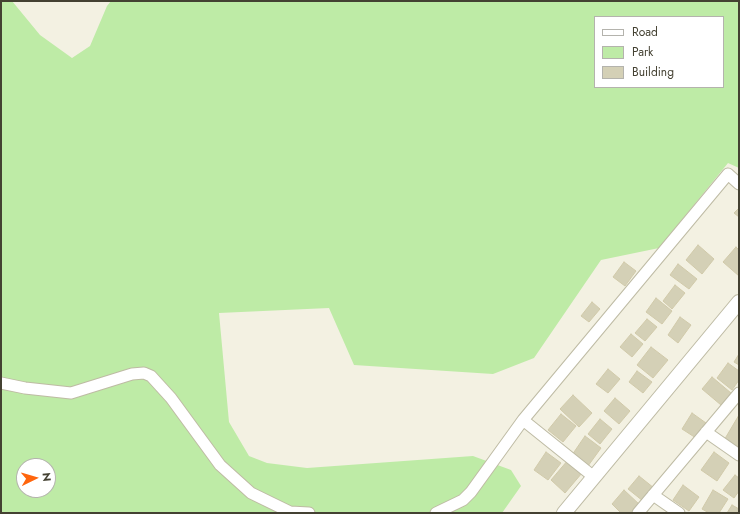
<!DOCTYPE html>
<html>
<head>
<meta charset="utf-8">
<style>
  body { margin:0 }
  #map { position:relative; width:740px; height:514px; overflow:hidden; background:#f3f1e2; font-family:Jost,sans-serif }
  canvas { display:block }
  .frame { position:absolute; inset:0; border:2px solid #444132; pointer-events:none }
  .legend { position:absolute; left:594px; top:16px; width:130px; height:72px; box-sizing:border-box; background:#fff; border:1px solid #b4b3ad; margin:0; padding:5px 7px; list-style:none; font-size:12px; color:#444132 }
  .legend li { display:flex; align-items:center; gap:8px; height:20px }
  .legend b { width:20px; border:1px solid #b4b3ad }
  .north { position:absolute; left:16px; top:458px; width:40px; height:40px; box-sizing:border-box; background:#fff; border:1px solid #b4b3ad; border-radius:50%; rotate:85deg; font-size:11px; font-weight:700; line-height:16px; text-align:center; color:#444132 }
  .north::after { content:''; display:block; margin:auto; width:14px; height:18px; background:#ff650d; clip-path:polygon(50% 0,100% 100%,50% 72%,0 100%) }
</style>
</head>
<body>
<div id="map">
<canvas width="740" height="514"></canvas>
<div class="frame"></div>
<ul class="legend">
<li><b style="height:5px;background:#fff"></b>Road</li>
<li><b style="height:11px;background:#beeba6"></b>Park</li>
<li><b style="height:11px;background:#d4d0b6"></b>Building</li>
</ul>
<div class="north">N</div>
</div>
<script>
const ctx = document.querySelector('canvas').getContext('2d');
ctx.lineJoin = 'round';
function fillPath(path, color) { ctx.fillStyle = color; ctx.fill(path, 'evenodd'); }
const poly = rows => new Path2D(rows.map(r => 'M' + r).join(''));
function trace(path, color, width, dash) { ctx.strokeStyle = color; ctx.lineWidth = width; ctx.lineCap = dash ? 'butt' : 'round'; ctx.setLineDash(dash || []); ctx.stroke(path); }
fillPath(poly([
  [1,1,12,1,40,35,72,58,90,46,107,6,111,1,739,1,739,168,728,163,659,248,601,260,534,358,493,374,354,365,329,308,219,313,229,422,249,456,267,463,307,468,473,456,511,470,521,486,502,513,1,513],
  [595,17,723,17,723,87,595,87],
  [24,466,48,466,48,490,24,490]
]), '#beeba6');
const building = poly([
  [739,208,739,217,734,213,739,208],
  [698,245,714,259,702,274,686,260,698,245],
  [736,247,739,250,739,276,723,262,736,247],
  [624,262,636,271,625,286,613,277,624,262],
  [678,264,697,279,689,289,670,275,678,264],
  [675,285,685,293,672,309,663,301,675,285],
  [656,298,672,311,662,324,646,312,656,298],
  [592,302,600,309,589,322,581,316,592,302],
  [680,317,691,325,678,343,668,335,680,317],
  [647,319,657,327,645,341,635,333,647,319],
  [631,334,643,344,632,357,620,347,631,334],
  [651,347,668,360,653,378,637,365,651,347],
  [739,354,739,365,734,362,739,354],
  [728,363,739,371,739,380,732,390,717,378,728,363],
  [608,369,620,379,608,393,596,384,608,369],
  [637,371,652,382,643,393,629,382,637,371],
  [712,377,731,393,721,405,702,389,712,377],
  [573,395,592,413,579,427,560,409,573,395],
  [615,398,630,411,619,424,604,411,615,398],
  [692,413,706,423,696,438,682,429,692,413],
  [561,414,576,426,563,442,548,430,561,414],
  [739,415,739,451,723,442,739,415],
  [600,419,612,429,600,444,588,434,600,419],
  [585,436,601,448,588,466,572,455,585,436],
  [546,452,561,463,548,480,534,470,546,452],
  [714,452,729,463,717,481,701,470,714,452],
  [568,460,582,473,565,493,551,480,568,460],
  [735,475,739,478,739,491,734,498,723,490,735,475],
  [639,476,654,488,643,501,628,489,639,476],
  [683,485,699,497,689,511,673,500,683,485],
  [624,490,640,505,632,513,621,513,612,504,624,490],
  [713,490,728,499,719,513,709,513,702,509,713,490],
  [732,505,739,509,739,513,727,513,732,505]
]);
fillPath(building, '#d4d0b6');
trace(building, '#d0c9a9', 1);
const minor = poly([
  [1,383,25,388,71,393,132,374,144,373,151,376,171,398,220,465,251,493,290,512,309,513],
  [523,420,594,477],
  [706,432,739,455],
  [653,495,679,513],
  [436,513,463,500,471,492,523,420,728,174,739,184],
  [638,513,739,393]
]);
const tertiary = poly([
  [564,513,739,302]
]);
trace(minor, '#bebba4', 13);
trace(tertiary, '#bebba4', 16);
trace(minor, '#fff', 11);
trace(tertiary, '#fff', 14);
</script>
</body>
</html>
